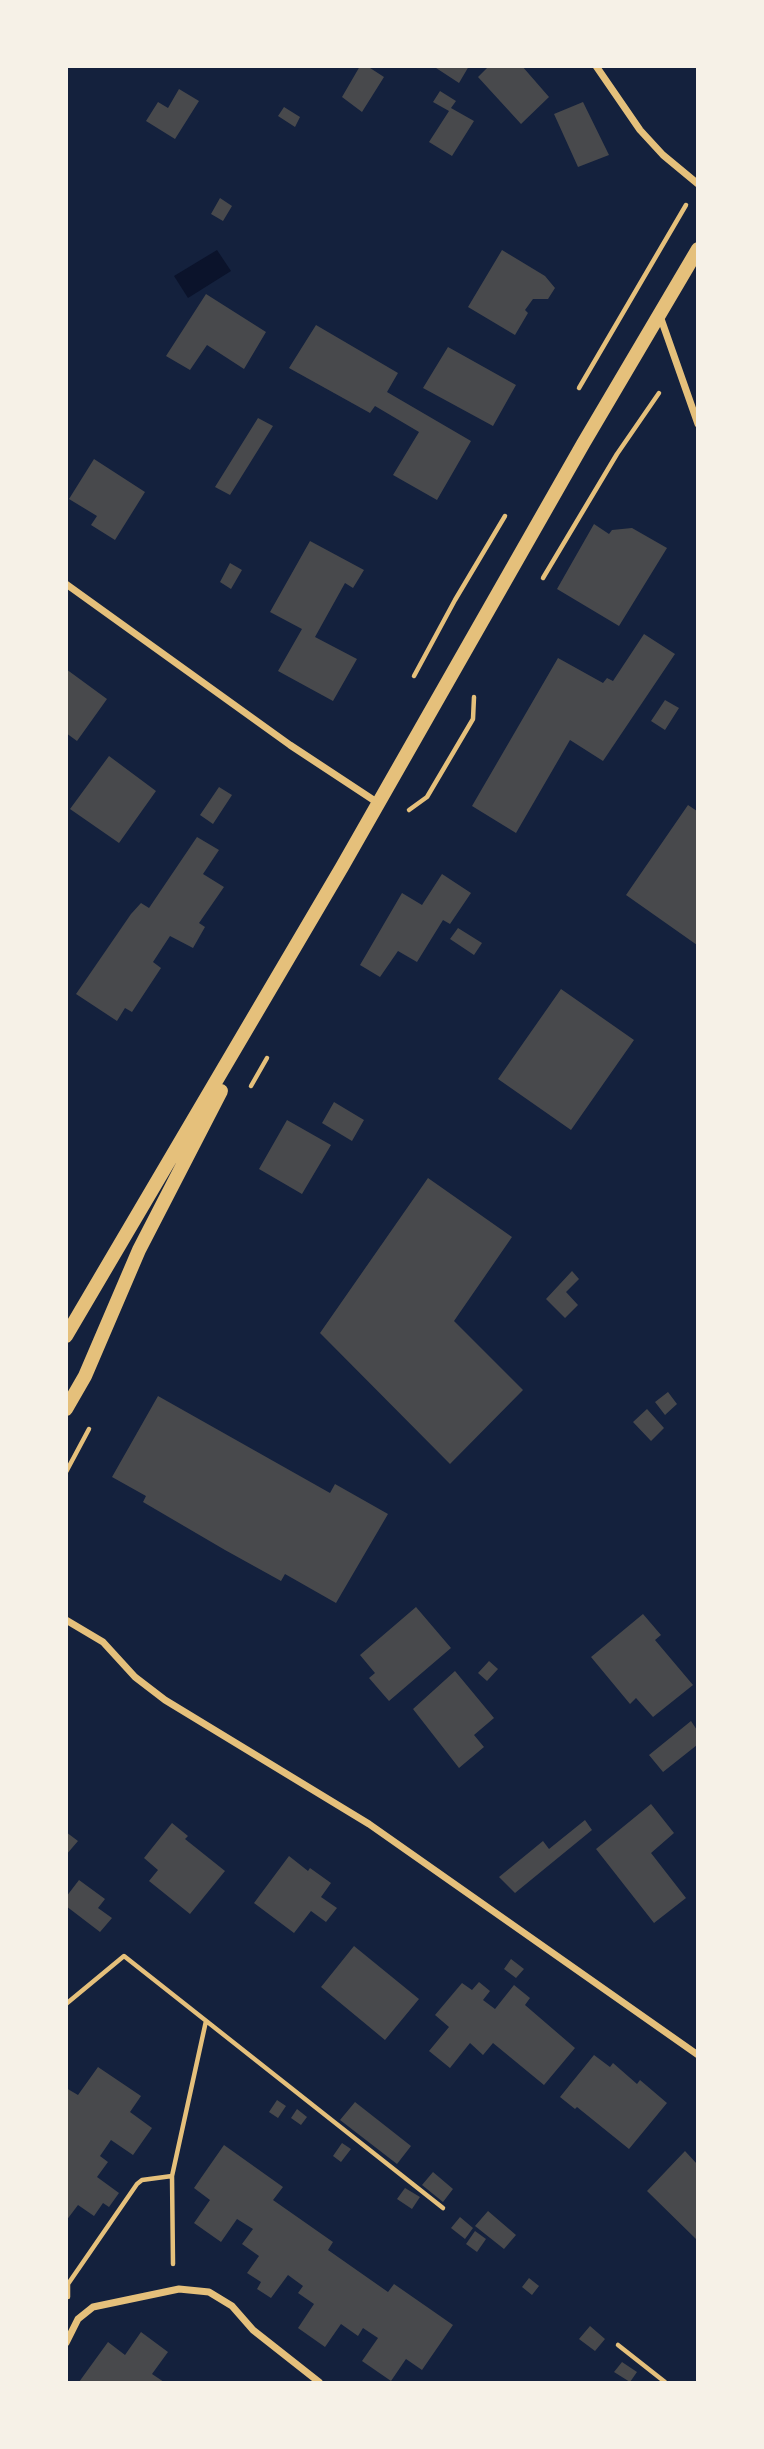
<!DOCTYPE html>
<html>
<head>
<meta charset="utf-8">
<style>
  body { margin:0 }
  #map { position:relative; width:764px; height:2449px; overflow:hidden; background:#14213d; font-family:"Sofia Sans Condensed",sans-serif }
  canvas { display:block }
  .frame { position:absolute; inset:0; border:68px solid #f6f1e7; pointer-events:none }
</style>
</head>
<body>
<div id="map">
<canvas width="764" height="2449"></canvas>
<div class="frame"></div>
</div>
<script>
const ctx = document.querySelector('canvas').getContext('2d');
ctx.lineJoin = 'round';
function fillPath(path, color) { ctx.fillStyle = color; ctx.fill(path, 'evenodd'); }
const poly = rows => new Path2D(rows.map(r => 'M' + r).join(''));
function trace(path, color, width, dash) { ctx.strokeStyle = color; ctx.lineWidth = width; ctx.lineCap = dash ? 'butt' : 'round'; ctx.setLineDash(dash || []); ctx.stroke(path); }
fillPath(poly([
  [217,250,231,271,188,298,174,276]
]), '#0b132b');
fillPath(poly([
  [360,66,367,66,384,77,362,112,342,97],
  [433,66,469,66,459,83],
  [489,66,522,66,549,97,521,124,478,77],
  [179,89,199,101,175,139,146,121,158,102,168,108],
  [440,91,456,101,451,108,474,121,452,156,429,142,449,111,433,102],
  [583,102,609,155,578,167,554,114],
  [284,107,300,117,295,127,278,116],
  [220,198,232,206,223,221,211,214],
  [502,250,545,276,555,288,548,299,533,299,525,310,528,313,515,335,468,307],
  [206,294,266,332,244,369,207,345,190,370,166,356],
  [316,325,398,373,387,392,471,441,437,500,393,475,419,432,375,406,370,413,289,368],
  [448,347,516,385,493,426,423,388],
  [258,418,273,426,230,495,215,487],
  [94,459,145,492,115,540,91,525,97,516,69,499],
  [594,524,609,534,612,530,632,528,667,548,619,626,557,589],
  [310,541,364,570,353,588,345,583,315,637,357,659,333,701,278,671,302,629,270,612],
  [230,563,242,570,231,589,220,582],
  [644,634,675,654,603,761,570,740,516,833,472,806,558,658,603,683,607,678,613,681],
  [66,669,107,699,77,741,66,733],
  [665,700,679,708,665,730,651,721],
  [109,756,156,791,119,843,70,809],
  [219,787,232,795,213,824,200,815],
  [688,805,697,811,697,945,626,895],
  [197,837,219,850,203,874,224,887,199,923,205,927,193,948,170,936,153,962,161,968,132,1012,125,1008,117,1021,76,994,131,914,141,903,149,908],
  [442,874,471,893,450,924,443,920,417,962,398,951,380,977,360,965,402,893,422,905],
  [458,928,482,943,474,955,450,939],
  [561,989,634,1040,571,1130,498,1079],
  [334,1102,364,1120,352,1141,322,1123],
  [287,1120,331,1145,302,1194,259,1169],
  [428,1178,512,1237,454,1321,523,1390,450,1464,320,1333],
  [572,1271,579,1279,566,1292,578,1305,565,1318,546,1299],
  [668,1392,677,1404,665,1415,655,1402],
  [158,1396,330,1493,335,1484,388,1514,336,1603,285,1574,281,1581,225,1550,143,1502,146,1496,112,1477],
  [647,1409,664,1428,651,1441,633,1422],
  [416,1607,451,1648,389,1701,369,1678,375,1673,360,1655],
  [643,1614,661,1635,655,1640,693,1685,653,1717,636,1698,630,1704,591,1657],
  [489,1661,498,1669,487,1681,478,1673],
  [455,1671,494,1718,474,1735,484,1747,459,1768,413,1709],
  [691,1721,697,1730,697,1745,663,1772,649,1755],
  [651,1804,674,1833,651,1853,686,1898,654,1923,596,1849],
  [585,1820,592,1830,515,1893,499,1877,543,1841,549,1849],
  [172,1823,188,1836,185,1839,225,1871,190,1914,149,1881,158,1870,144,1858],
  [66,1832,78,1841,66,1855],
  [289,1856,308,1871,310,1868,331,1883,321,1897,337,1908,326,1922,311,1911,294,1933,254,1903],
  [79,1880,105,1899,98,1908,112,1918,100,1932,66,1906,66,1897],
  [354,1946,419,1999,385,2040,321,1987],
  [511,1959,524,1969,516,1978,504,1969],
  [479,1982,490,1991,483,2000,495,2009,514,1985,530,1998,525,2005,575,2048,544,2085,493,2043,483,2055,470,2043,450,2068,429,2051,449,2027,435,2015,462,1983,472,1990],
  [594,2055,610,2067,613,2063,637,2084,640,2080,667,2103,629,2149,577,2107,575,2109,560,2097],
  [98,2067,141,2096,130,2112,152,2128,133,2155,111,2140,100,2156,108,2162,97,2177,119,2193,109,2207,103,2203,94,2216,78,2205,66,2221,66,2088,78,2095],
  [277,2100,286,2106,278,2118,269,2112],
  [355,2102,411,2146,397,2164,340,2120],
  [297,2109,307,2117,301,2125,291,2118],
  [342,2143,351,2149,341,2162,333,2156],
  [224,2145,283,2187,273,2200,333,2242,328,2250,388,2292,394,2284,453,2325,422,2370,406,2359,391,2381,362,2361,378,2338,363,2328,358,2336,341,2324,325,2347,298,2328,314,2304,298,2293,303,2286,288,2275,271,2298,257,2289,261,2282,247,2273,259,2256,242,2244,253,2229,237,2219,221,2242,194,2223,210,2200,194,2188],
  [685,2151,697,2164,697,2240,647,2191],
  [433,2172,453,2189,443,2202,422,2185],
  [405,2188,420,2197,412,2209,397,2199],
  [488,2211,516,2235,504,2249,475,2226],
  [460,2217,473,2228,465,2239,451,2228],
  [475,2231,486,2239,477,2252,466,2244],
  [529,2278,539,2286,532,2295,522,2287],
  [590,2326,605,2339,595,2351,579,2339],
  [141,2332,168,2352,152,2374,164,2382,79,2382,108,2342,125,2355],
  [622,2362,637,2372,630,2382,614,2372]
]), '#48494c');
trace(poly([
  [579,388,686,205],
  [543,578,617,454,659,393],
  [414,676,455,600,505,516],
  [409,810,427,797,473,719,474,697],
  [251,1086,267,1058],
  [66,1472,89,1429],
  [66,2004,124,1956,443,2208],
  [173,2264,172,2176,206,2021],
  [68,2297,68,2284,137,2184,142,2180,172,2176],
  [618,2345,665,2382]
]), '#e5c07b', 4.5);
trace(poly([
  [596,66,640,130,663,155,698,184],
  [660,316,698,424],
  [66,584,290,745,378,803],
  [66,1620,103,1642,135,1677,165,1700,369,1824,698,2055],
  [66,2343,78,2319,93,2307,179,2289,209,2292,232,2306,253,2330,319,2382]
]), '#e5c07b', 7);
trace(poly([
  [66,1336,342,867,583,444,698,249],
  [66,1409,85,1376,139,1250,221,1091]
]), '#e5c07b', 14);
</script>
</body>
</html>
